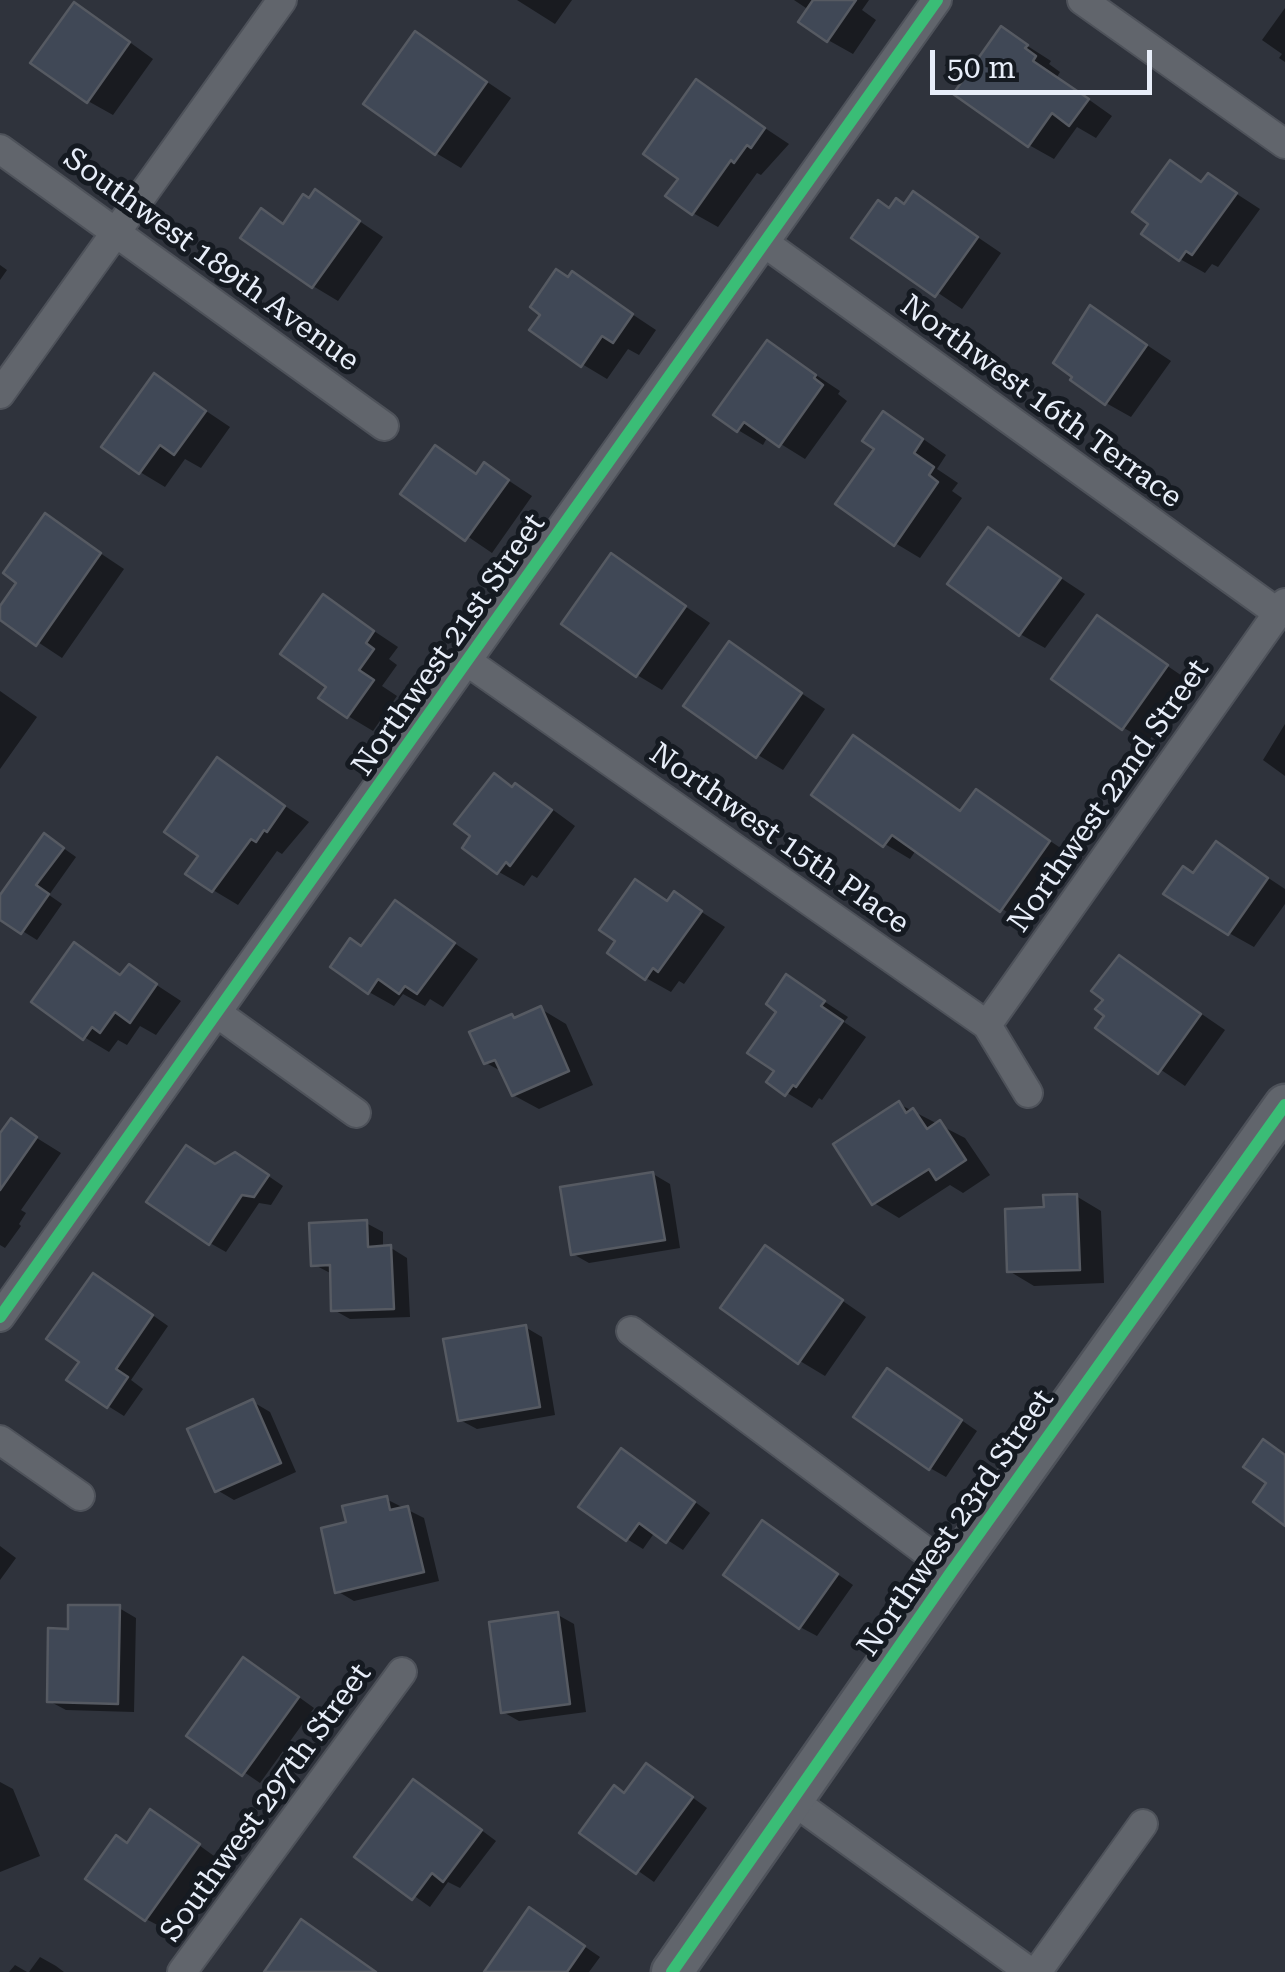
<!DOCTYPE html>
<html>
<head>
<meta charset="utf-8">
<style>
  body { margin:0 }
  #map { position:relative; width:1285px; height:1972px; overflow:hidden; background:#2f333c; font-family:"Roboto Serif",serif }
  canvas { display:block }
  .scale { position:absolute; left:930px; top:50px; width:222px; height:45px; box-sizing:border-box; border:5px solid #e8eef9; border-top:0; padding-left:12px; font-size:30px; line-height:35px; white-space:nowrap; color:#e8eef9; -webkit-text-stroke:8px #151a21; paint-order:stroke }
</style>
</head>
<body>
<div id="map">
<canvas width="1285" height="1972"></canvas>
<div class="scale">50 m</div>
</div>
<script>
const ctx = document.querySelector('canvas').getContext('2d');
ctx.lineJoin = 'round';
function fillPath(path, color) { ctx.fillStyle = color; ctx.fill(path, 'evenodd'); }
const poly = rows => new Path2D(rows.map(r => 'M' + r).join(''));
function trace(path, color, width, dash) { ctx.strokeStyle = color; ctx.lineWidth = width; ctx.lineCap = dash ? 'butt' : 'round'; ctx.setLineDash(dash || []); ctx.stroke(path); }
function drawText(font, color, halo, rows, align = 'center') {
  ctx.font = font + ' "Roboto Serif",serif'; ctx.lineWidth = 10; ctx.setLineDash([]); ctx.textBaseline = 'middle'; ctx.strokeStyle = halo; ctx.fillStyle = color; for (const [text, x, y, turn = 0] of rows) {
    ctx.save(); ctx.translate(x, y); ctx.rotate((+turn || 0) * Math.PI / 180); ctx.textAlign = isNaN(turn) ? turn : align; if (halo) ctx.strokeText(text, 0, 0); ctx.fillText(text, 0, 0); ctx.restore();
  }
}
fillPath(poly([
  [517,0,572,0,555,24],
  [794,0,869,0,862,10,876,20,853,54,828,40,809,10],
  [1285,8,1285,62,1279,58,1282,54,1262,40],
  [99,20,153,59,113,115,88,101],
  [1001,29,1051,61,1049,64,1060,72,1057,77,1112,116,1096,138,1077,127,1054,159,1029,145],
  [416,34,511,98,461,168,436,153],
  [697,83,789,144,761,175,757,173,718,227,693,213,681,178],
  [1171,163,1204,183,1209,176,1260,209,1218,267,1212,264,1205,273,1180,259],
  [316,192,383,237,338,301,313,286,262,211,285,225],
  [914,194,1001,253,962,309,855,237,890,210,905,206],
  [0,265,7,270,0,280],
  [573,275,656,330,639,355,628,349,607,379,582,364,570,279],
  [1091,308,1171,361,1131,417,1106,403],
  [768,343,840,391,838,394,847,401,805,459,768,436,763,445,738,430],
  [154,376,230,427,201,468,185,459,165,487,140,472],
  [909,429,946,455,937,469,958,483,952,491,962,498,920,558,895,543],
  [436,448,478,475,485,465,532,496,492,553,404,493],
  [46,517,124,569,62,658,0,617,0,610,20,582],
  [988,530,1085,594,1045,648,1020,634],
  [612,557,710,623,662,690,637,675],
  [323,597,398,647,389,659,397,665,382,686,397,696,373,731,348,716,330,686],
  [1097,618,1191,682,1148,742,1124,728],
  [729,645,825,709,783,770,758,755],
  [0,691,37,717,0,769],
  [1285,724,1285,776,1263,760],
  [854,738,963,812,977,792,1074,857,1026,925,916,850,910,859,885,844],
  [218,761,309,822,282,854,277,851,238,905,213,890,201,856],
  [495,776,541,801,575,826,537,878,532,875,524,886,499,872,474,836],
  [1217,844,1285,889,1285,904,1254,947,1229,933],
  [59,845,76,857,49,895,62,904,37,940,0,917,0,899],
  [636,882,669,902,675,895,725,927,684,984,679,981,671,992,646,978,618,941],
  [395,903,478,959,443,1007,430,999,425,1006,403,994,394,1006,369,992,363,949],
  [74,946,122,976,129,967,181,1001,156,1035,140,1026,127,1045,118,1040,109,1052,84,1037],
  [1120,958,1225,1030,1185,1086,1099,1028,1108,1015,1106,999],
  [787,977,848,1017,844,1022,866,1037,822,1100,819,1098,812,1108,769,1082,777,1070],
  [541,1009,566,1024,593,1085,539,1109,513,1095,503,1072,486,1063,511,1016,517,1020],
  [899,1104,965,1138,990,1175,963,1193,950,1185,899,1218,874,1203],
  [11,1122,61,1153,21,1210,26,1213,19,1224,21,1226,5,1248,0,1245,0,1137],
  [252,1165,283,1186,271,1205,259,1203,226,1252,210,1243,216,1166],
  [653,1174,670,1184,680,1248,589,1263,573,1254],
  [1076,1196,1101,1211,1104,1283,1034,1286,1009,1271,1046,1210],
  [366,1223,383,1232,383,1248,391,1248,407,1258,410,1317,350,1319,334,1310,332,1274,313,1264],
  [766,1248,866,1317,825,1376,800,1361],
  [110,1285,168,1326,131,1380,143,1389,124,1416,108,1406,82,1362],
  [525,1327,542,1337,555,1415,477,1429,460,1420],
  [904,1380,977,1431,946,1477,930,1468],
  [253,1402,270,1412,296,1472,234,1500,217,1490],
  [638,1460,710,1513,683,1550,655,1532,643,1549,627,1539],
  [386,1499,424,1518,439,1581,354,1601,337,1591,349,1523],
  [779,1533,853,1585,817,1636,800,1627],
  [0,1546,16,1558,0,1580],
  [119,1608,136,1618,134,1712,66,1710,49,1701,71,1631],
  [558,1615,574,1624,586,1712,519,1721,503,1712],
  [260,1669,314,1708,260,1783,190,1735],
  [663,1776,707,1808,654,1882,583,1832,626,1795],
  [0,1782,13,1789,40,1856,0,1872],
  [429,1791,496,1841,460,1888,448,1882,430,1907,358,1856],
  [167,1822,214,1856,163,1928,146,1919,128,1845],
  [546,1920,600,1957,589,1972,487,1972],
  [40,1957,56,1966,64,1972,29,1972],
  [15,1965,27,1972,9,1972]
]), '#0007');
const building = poly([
  [813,0,856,0,827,42,798,22,813,0],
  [74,2,130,42,87,103,30,63,74,2],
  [1001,26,1028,45,1025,48,1036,56,1033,61,1089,99,1069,126,1052,113,1028,147,953,94,1001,26],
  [415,31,487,82,435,155,363,104,415,31],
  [696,79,765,128,751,148,747,145,734,163,731,160,692,215,665,196,678,179,643,154,696,79],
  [1170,160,1201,182,1208,173,1237,193,1192,255,1186,251,1179,261,1141,234,1148,224,1132,212,1170,160],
  [315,189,360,221,312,288,240,238,261,208,283,224,303,194,309,198,315,189],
  [913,191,978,237,935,297,851,238,878,200,889,208,896,198,904,204,913,191],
  [556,269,568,277,572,271,633,314,613,343,602,336,581,367,529,330,540,315,530,307,556,269],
  [1090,305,1147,345,1105,405,1070,380,1072,377,1053,363,1090,305],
  [767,340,816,375,814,378,823,385,779,447,744,422,737,432,713,415,767,340],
  [154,373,206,411,174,455,160,445,139,474,101,447,154,373],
  [883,411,923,439,914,453,934,467,929,475,938,482,894,546,835,504,874,449,862,441,883,411],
  [435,445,476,474,484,462,509,480,465,541,400,494,435,445],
  [45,513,101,553,36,646,0,620,0,606,16,583,3,573,45,513],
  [988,527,1061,578,1019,636,947,584,988,527],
  [611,553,686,606,636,677,561,624,611,553],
  [323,594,374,631,366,643,374,649,359,670,374,680,347,718,318,698,326,687,280,654,323,594],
  [1097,615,1168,665,1122,730,1051,679,1097,615],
  [729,641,802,693,756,758,683,706,729,641],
  [853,735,960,811,976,789,1050,841,1000,912,892,835,883,847,811,795,853,735],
  [217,757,285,806,267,832,264,830,256,842,251,839,212,892,185,874,198,856,164,832,217,757],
  [494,773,512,787,515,783,552,810,510,866,506,862,497,874,462,848,470,836,454,824,494,773],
  [44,833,64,848,36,885,49,894,21,934,0,920,0,895,44,833],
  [1216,841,1268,878,1228,935,1163,894,1183,866,1193,873,1216,841],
  [635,879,667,901,674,891,702,911,658,972,653,968,645,980,607,953,615,941,599,930,635,879],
  [395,900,455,943,417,994,405,986,399,994,378,979,368,994,330,967,350,938,361,946,395,900],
  [74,942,120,975,129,964,157,984,130,1023,115,1012,100,1033,92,1027,83,1040,31,1002,74,942],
  [1119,955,1201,1014,1158,1074,1095,1028,1104,1016,1095,1009,1103,1000,1091,991,1119,955],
  [786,974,825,1001,821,1006,843,1021,796,1087,793,1085,785,1096,766,1082,774,1071,747,1053,776,1012,766,1004,786,974],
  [541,1006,569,1071,512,1096,495,1060,484,1064,469,1032,512,1014,514,1018,541,1006],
  [899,1101,906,1113,913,1108,927,1129,940,1120,966,1160,936,1180,929,1169,872,1205,833,1144,899,1101],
  [11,1118,37,1137,0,1190,0,1133,11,1118],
  [186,1145,215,1164,235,1152,269,1175,254,1197,242,1195,209,1245,146,1202,186,1145],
  [653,1172,665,1240,571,1255,560,1187,653,1172],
  [1077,1194,1080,1270,1007,1272,1005,1209,1044,1207,1043,1195,1077,1194],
  [367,1220,368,1247,391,1245,394,1309,331,1311,330,1265,311,1266,309,1223,367,1220],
  [765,1245,843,1300,798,1364,720,1308,765,1245],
  [93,1273,153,1315,116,1369,128,1377,107,1408,66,1380,79,1362,46,1339,93,1273],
  [526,1325,540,1407,458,1421,443,1339,526,1325],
  [887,1368,962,1420,929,1470,853,1417,887,1368],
  [253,1399,281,1463,215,1492,187,1429,253,1399],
  [1263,1439,1285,1455,1285,1526,1253,1502,1266,1483,1243,1467,1263,1439],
  [621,1448,695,1502,666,1543,639,1523,626,1541,578,1507,621,1448],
  [387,1496,390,1510,408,1506,424,1572,335,1593,321,1528,346,1522,342,1506,387,1496],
  [762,1520,838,1574,799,1629,723,1575,762,1520],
  [68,1605,120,1605,118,1704,47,1702,48,1628,68,1629,68,1605],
  [558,1612,570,1704,501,1713,489,1622,558,1612],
  [243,1657,299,1697,242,1776,186,1736,243,1657],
  [646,1763,693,1797,636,1874,579,1833,614,1785,624,1793,646,1763],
  [413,1779,482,1830,443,1882,432,1873,412,1900,354,1857,413,1779],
  [150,1809,200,1844,145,1921,85,1879,116,1835,127,1843,150,1809],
  [529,1907,585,1946,567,1972,484,1972,529,1907],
  [301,1919,376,1972,264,1972,301,1919]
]);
fillPath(building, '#404856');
trace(building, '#565a62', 2.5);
const street = poly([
  [1082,0,1285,144],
  [0,149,384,426],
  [766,244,1278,613],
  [0,394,282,0],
  [468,662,987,1025,1028,1093],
  [217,1013,356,1113],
  [987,1025,1285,603],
  [0,1317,937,0],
  [631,1331,952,1571],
  [0,1440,80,1496],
  [792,1800,1030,1972],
  [182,1972,402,1672],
  [1037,1972,1143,1824]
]);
const secondary = poly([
  [672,1972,952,1571,1285,1105]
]);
trace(street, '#4e525a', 32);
trace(secondary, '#4e525a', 45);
trace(street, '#61656c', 28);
trace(secondary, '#61656c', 40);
trace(poly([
  [0,1317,937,0],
  [672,1972,952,1571,1285,1105]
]), '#3abd76', 12);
drawText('30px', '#e8eef9', '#151a21', [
  ["Southwest 189th Avenue",211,260,36],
  ["Northwest 16th Terrace",1041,402,36],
  ["Northwest 21st Street",449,645,-55],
  ["Northwest 22nd Street",1109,796,-55],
  ["Northwest 15th Place",779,839,35],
  ["Northwest 23rd Street",956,1523,-55],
  ["Southwest 297th Street",266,1803,-54]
]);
</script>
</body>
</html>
